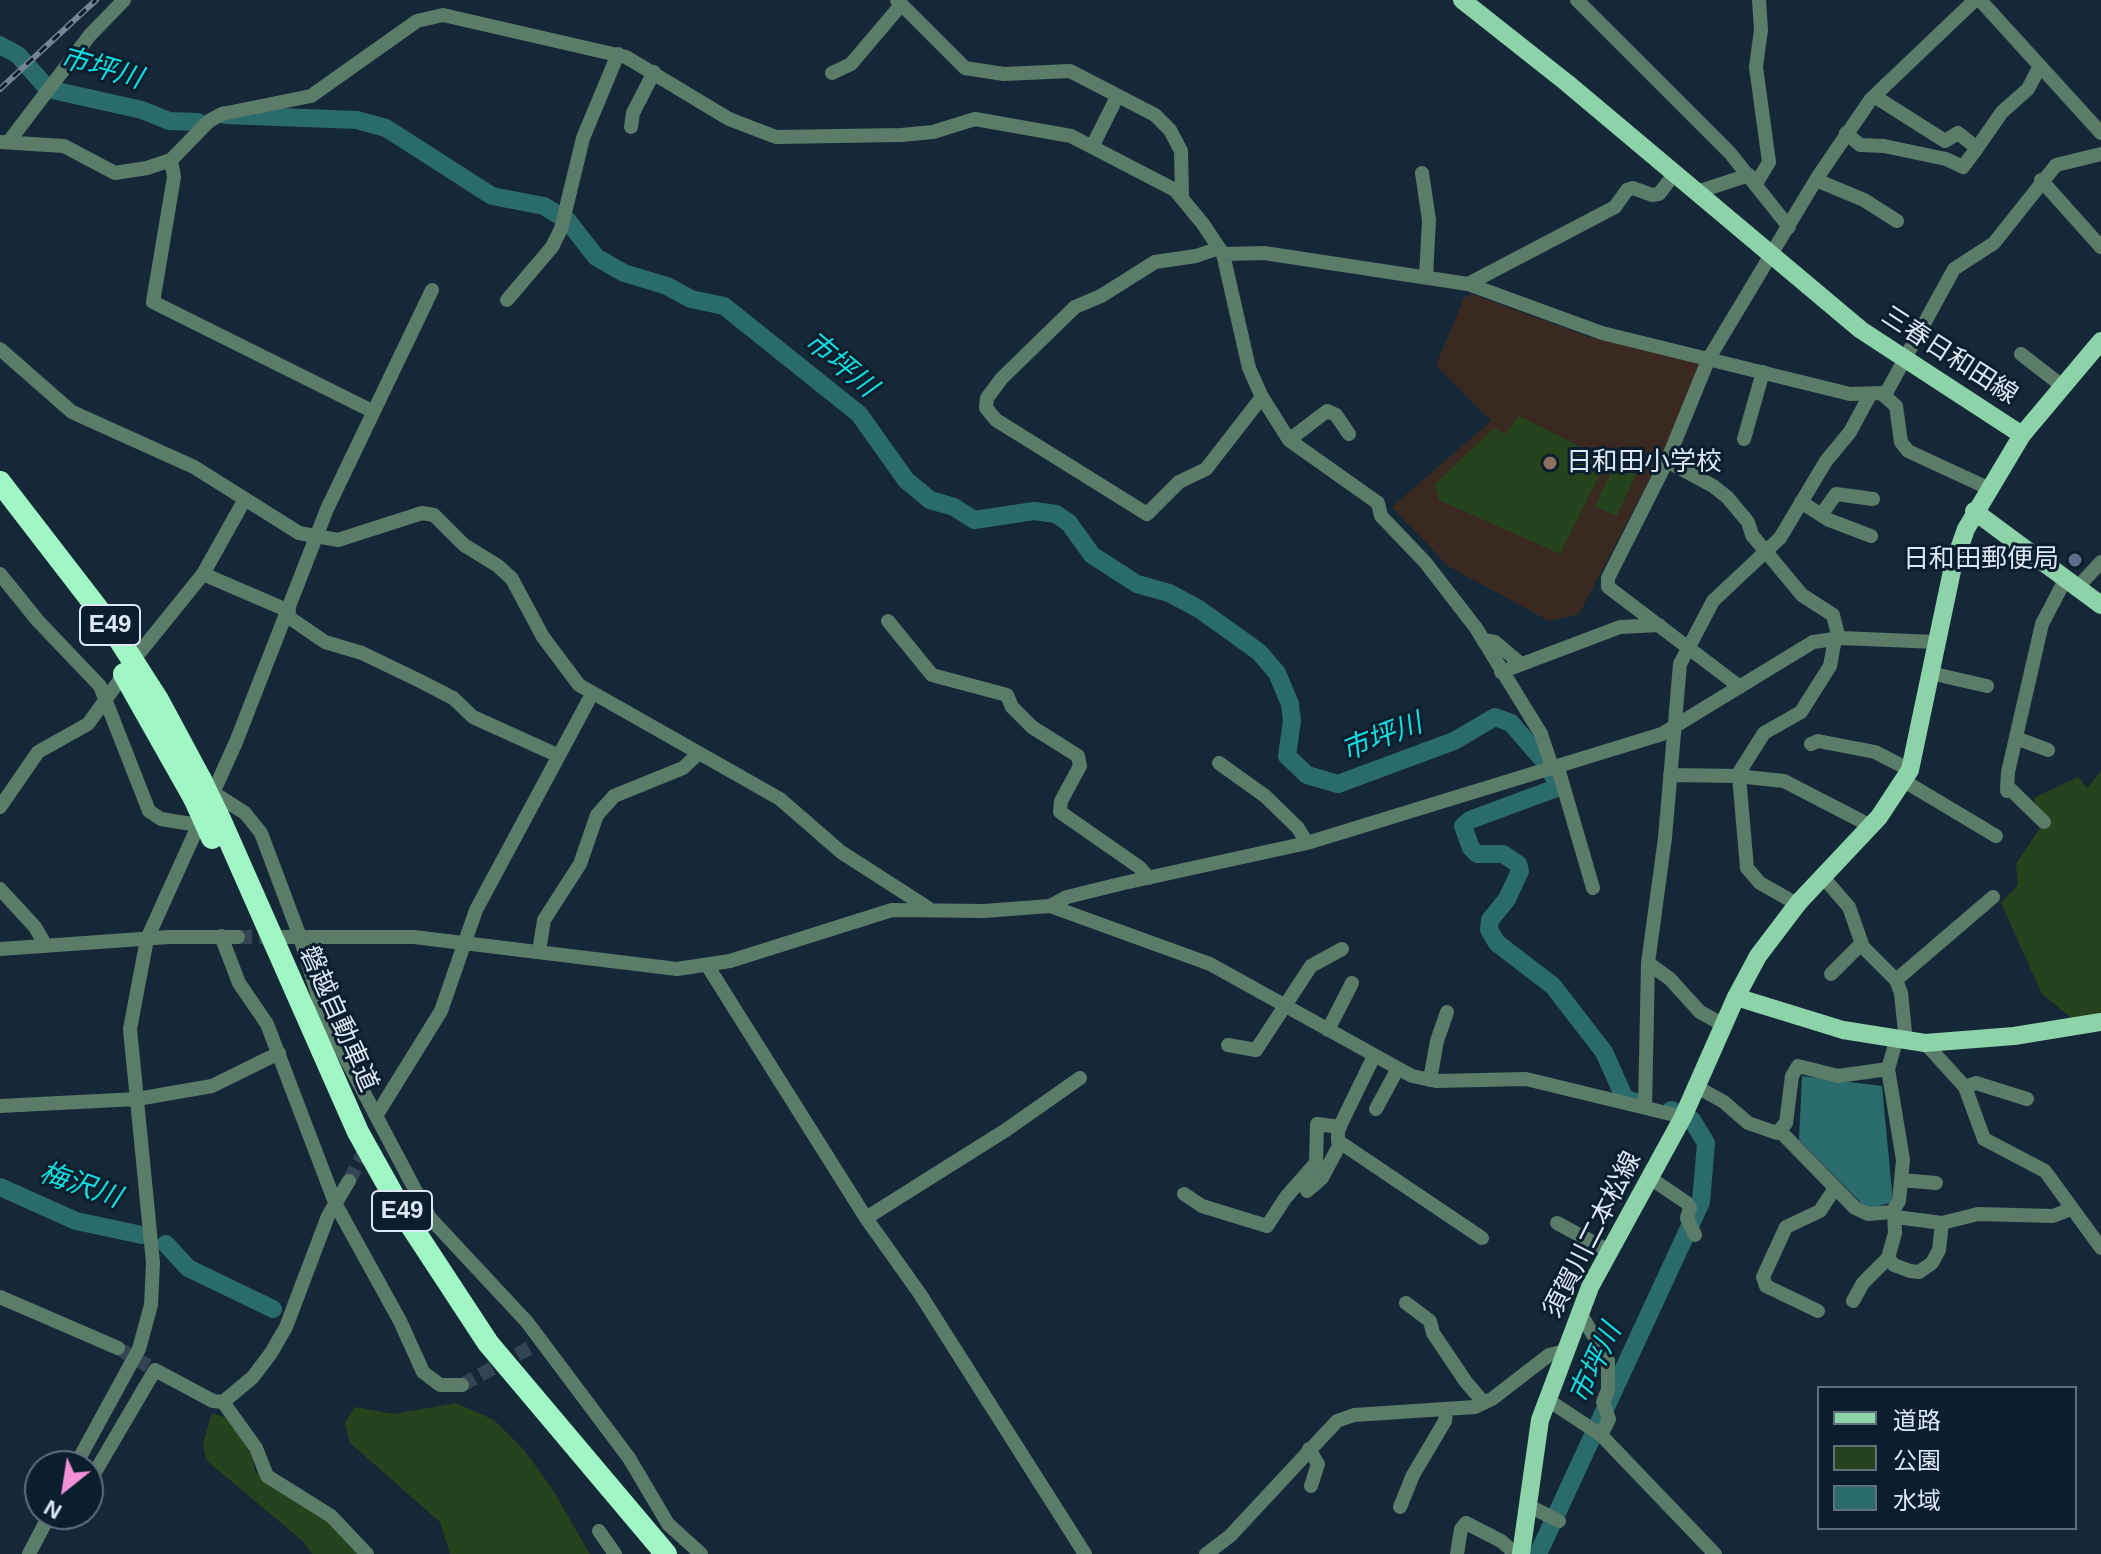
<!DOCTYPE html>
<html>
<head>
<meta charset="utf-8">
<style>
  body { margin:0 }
  #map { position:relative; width:2101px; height:1554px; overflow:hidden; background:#152837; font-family:Arial,"Noto Sans JP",sans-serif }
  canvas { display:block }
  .legend { position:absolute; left:1817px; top:1386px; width:260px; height:144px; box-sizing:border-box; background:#0b1e2d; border:2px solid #5f6f7c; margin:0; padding:10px 14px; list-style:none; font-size:24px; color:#dce8f3 }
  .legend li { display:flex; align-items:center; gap:16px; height:40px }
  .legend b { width:40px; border:2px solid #5f6f7c }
  .north { position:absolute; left:24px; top:1450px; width:80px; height:80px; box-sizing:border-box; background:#0b1e2d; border:2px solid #5f6f7c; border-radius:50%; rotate:210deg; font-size:22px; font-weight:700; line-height:32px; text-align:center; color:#dce8f3 }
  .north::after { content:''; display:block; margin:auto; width:28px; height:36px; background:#f391d6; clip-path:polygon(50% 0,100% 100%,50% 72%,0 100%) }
</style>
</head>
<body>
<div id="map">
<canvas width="2101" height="1554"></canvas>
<ul class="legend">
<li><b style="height:10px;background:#8dd3aa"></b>道路</li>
<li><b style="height:22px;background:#25431c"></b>公園</li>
<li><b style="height:22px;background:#2a6b6b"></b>水域</li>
</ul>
<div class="north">N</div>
</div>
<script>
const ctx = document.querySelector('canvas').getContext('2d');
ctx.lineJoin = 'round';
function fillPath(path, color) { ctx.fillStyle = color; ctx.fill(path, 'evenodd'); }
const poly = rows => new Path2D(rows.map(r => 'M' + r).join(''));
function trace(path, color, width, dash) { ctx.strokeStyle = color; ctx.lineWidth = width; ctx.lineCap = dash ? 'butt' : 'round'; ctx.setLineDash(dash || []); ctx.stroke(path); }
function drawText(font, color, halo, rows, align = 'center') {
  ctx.font = font + ' Arial,"Noto Sans JP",sans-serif'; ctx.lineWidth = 6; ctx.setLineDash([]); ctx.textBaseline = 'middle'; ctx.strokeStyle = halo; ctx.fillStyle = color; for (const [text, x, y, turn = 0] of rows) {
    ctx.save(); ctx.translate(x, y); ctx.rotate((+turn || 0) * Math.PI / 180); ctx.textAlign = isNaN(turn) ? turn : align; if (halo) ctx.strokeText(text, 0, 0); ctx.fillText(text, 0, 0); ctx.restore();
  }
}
fillPath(poly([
  [1472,294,1589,337,1700,361,1687,408,1579,614,1549,621,1448,566,1392,507,1491,421,1436,365,1464,298]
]), '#3a2921');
fillPath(poly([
  [1519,416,1607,460,1560,554,1439,500,1435,484,1494,428,1505,434],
  [1614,465,1636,474,1617,516,1595,507],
  [2101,771,2101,1016,2075,1021,2042,994,2001,903,2018,885,2016,864,2040,828,2034,798,2078,777,2087,788],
  [456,1403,494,1420,524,1450,551,1487,590,1554,450,1554,440,1522,350,1443,345,1423,355,1407,394,1414],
  [212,1413,226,1418,241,1437,252,1457,255,1472,327,1520,357,1554,312,1554,304,1542,206,1460,203,1444]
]), '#25431c');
fillPath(poly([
  [1802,1076,1882,1086,1893,1202,1867,1209,1799,1140]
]), '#2a6b6b');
trace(poly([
  [0,45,18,55,48,89,142,110,169,121,198,122],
  [225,115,357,120,386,128,492,196,544,206,568,221,596,257,624,273,667,286,691,299,724,306,859,414,906,480,930,500,954,507,974,520,1034,511,1056,514,1069,523,1092,555,1137,584,1169,593,1199,609,1259,652,1277,673,1290,704,1292,721,1287,756,1307,775,1338,784,1454,741,1495,717,1511,723,1548,766,1559,787,1470,820,1463,826,1471,848,1477,854,1503,854,1518,864,1520,871,1507,899,1490,920,1489,930,1497,943,1553,986,1604,1052,1625,1099,1643,1104],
  [0,1187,76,1221,142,1235],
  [166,1244,188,1268,273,1309],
  [1538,1554,1701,1202,1706,1143,1692,1120,1671,1110]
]), '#2a6b6b', 18);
trace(poly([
  [238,937,279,937],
  [349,1181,368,1144],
  [118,1348,155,1370],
  [462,1385,529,1348]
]), '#334553', 14, [14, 7]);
trace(poly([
  [897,0,965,68,1004,74,1070,71,1155,115,1170,130,1181,151,1182,196],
  [1577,0,1730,153,1789,227],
  [1980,0,2101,133],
  [832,73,851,64,901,5],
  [1874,96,1945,141,1958,133,1977,148,2002,112,2028,89,2040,66],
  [631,127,633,113,654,72],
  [1846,133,1860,145,1884,146,1946,159,1963,167,1977,148],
  [10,140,90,35,124,0],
  [0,142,64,146,115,173,147,168,171,160,209,121,222,114,311,96,417,21,443,15,626,57,729,119,776,137,901,135,933,132,975,119,1071,136,1175,190,1203,224,1223,254,1249,368,1262,397,1289,440,1378,503,1381,516,1425,562,1476,628,1541,734,1550,761,1560,775,1593,888],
  [1092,147,1117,97],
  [171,160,174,177,153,302,372,411],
  [1422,173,1429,220,1426,277],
  [1816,180,1864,200,1897,221],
  [2041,180,2101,247],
  [1756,184,1769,162,1756,67,1761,30,1759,0],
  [1697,192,1749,175],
  [1219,248,1196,256,1155,262,1101,296,1075,307,1002,378,987,398,986,408,996,420,1147,514,1179,482,1206,469,1262,397],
  [1223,254,1264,253,1468,284,1602,333,1850,394,1881,393,1896,406,1901,442,1908,451,1988,488],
  [1468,284,1615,207,1627,190,1633,188,1652,195,1659,194,1675,173],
  [507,300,552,247,561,229,583,138,618,54],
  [0,349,72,412,194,467,299,533,338,540,422,513,434,515,464,545,498,566,512,579,543,637,579,685,780,799,841,852,928,908],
  [2021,354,2061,385],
  [1885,395,1954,269,1994,243,2056,165,2101,154],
  [1744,439,1763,372],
  [1289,440,1327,411,1336,415,1349,434],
  [1667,461,1713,486,1727,497,1748,522,1752,535,1802,595,1833,615,1839,639],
  [1801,502,1829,520,1871,536],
  [1821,515,1836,494,1873,499],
  [0,574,38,621,100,686,149,811,161,819,198,825],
  [203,574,289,611],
  [2076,589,2101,562],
  [287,616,325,642,362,653,420,681,453,698,473,717,557,755],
  [888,621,932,675,1007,695,1012,707,1032,727,1078,756,1080,766,1061,801,1060,812,1139,867,1149,878],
  [1483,640,1495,642,1521,664],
  [140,652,203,574,245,499],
  [1501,672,1620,627,1659,625],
  [1930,673,1987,686],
  [1740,687,1608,587,1608,578,1667,461,1709,358,1817,178,1871,99,1975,0],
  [2016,738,2048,750],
  [1811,744,1818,741,1875,752,1910,770],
  [1219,763,1265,796,1298,828,1307,843],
  [1670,775,1737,776,1784,781,1871,826],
  [1737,776,1764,733,1801,712,1830,666,1835,639],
  [1739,776,1747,868,1760,883,1797,904],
  [1904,781,1996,836],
  [2007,786,2044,822],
  [2007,791,2008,772,2042,624,2065,580],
  [212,792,245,813,261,833,300,937,325,1019,430,1218,527,1322,629,1458,668,1524,701,1554],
  [0,807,38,752,88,724,119,681],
  [1822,876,1849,907,1863,947,1896,980,1901,993,1906,1042],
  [0,889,35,927,46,946],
  [1050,906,1067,897,1124,883,1307,843,1662,734,1813,642,1841,638,1936,642],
  [221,936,239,983,267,1024,336,1205,400,1321,423,1372,440,1385,462,1385],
  [283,937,414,937,677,969,730,961,892,910,984,911,1050,906,1210,964,1412,1076,1436,1081,1526,1079,1683,1117],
  [0,949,169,937,238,937],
  [539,951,544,920,580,864,597,815,614,796,683,768,699,753],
  [1648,963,1670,979,1700,1012,1724,1025],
  [707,965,866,1218,920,1294,1085,1554],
  [1831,974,1861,944],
  [1896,980,1993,897],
  [1328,1030,1352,983],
  [1925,1043,1965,1087,1984,1139,2045,1171,2101,1248],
  [1228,1045,1256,1050,1311,966,1342,949],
  [1374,1056,1338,1130,1338,1141,1482,1238],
  [1430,1080,1437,1041,1447,1012],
  [1697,1087,1724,1102,1748,1123,1777,1133,1786,1123,1792,1076,1798,1066,1838,1076,1888,1069],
  [1965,1087,1976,1083,2027,1099],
  [0,1106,137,1099,212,1086,279,1053],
  [1645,1108,1648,963,1665,838,1680,664,1713,601,1780,538,1826,461,1850,432,1870,395],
  [1376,1109,1397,1070],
  [376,1116,441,1011,476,910,592,694],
  [1780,1131,1855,1208,1868,1214,1892,1212,1899,1201,1903,1160,1888,1069,1896,1041],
  [1650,1178,1687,1203,1690,1208,1687,1218,1695,1235],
  [1901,1180,1936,1183],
  [1307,1191,1322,1178,1340,1144],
  [1184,1194,1202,1206,1267,1226,1286,1197,1316,1163,1317,1124,1340,1127],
  [1894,1210,1895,1233,1888,1258,1894,1265,1910,1271,1919,1272,1932,1263,1939,1250,1942,1223],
  [1896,1217,1942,1223,1978,1214,2053,1216,2071,1209],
  [866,1218,1006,1130,1080,1078],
  [1557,1223,1609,1251],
  [0,1297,118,1348],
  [1853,1301,1863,1283,1888,1258],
  [1406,1303,1430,1321,1433,1333,1466,1382,1484,1403],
  [1579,1311,1608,1360,1608,1390,1603,1402,1609,1419,1601,1435],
  [1818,1311,1766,1286,1763,1277,1786,1227,1820,1211,1835,1188],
  [1548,1400,1601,1435,1715,1554],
  [223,1402,253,1377,271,1353,286,1327,328,1216,349,1181],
  [1309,1449,1318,1464,1311,1486],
  [75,1466,139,1349,151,1305,153,1263,130,1029,147,939,236,742,327,509,432,290],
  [88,1484,155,1370,213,1401,223,1402,256,1448,267,1476,331,1516,367,1554],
  [1527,1505,1559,1521],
  [1400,1507,1413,1475,1445,1421,1446,1411],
  [599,1531,615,1554],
  [29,1554,50,1514],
  [1206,1554,1230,1536,1337,1421,1354,1415,1475,1407,1492,1399,1549,1355,1565,1351],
  [1457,1554,1461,1529,1466,1523,1501,1541,1516,1554]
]), '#5b7c68', 14);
trace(poly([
  [1462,0,1567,83,1861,330,2022,435],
  [1974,511,2101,605],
  [1736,997,1843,1030,1925,1043,2014,1036,2101,1022],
  [1521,1554,1540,1420,1590,1287,1683,1117,1736,997,1758,956,1799,902,1879,817,1910,770,1953,566,1966,529,2022,435,2101,341]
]), '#8dd3aa', 18);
trace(poly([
  [0,482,108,622,158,700,201,780],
  [124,674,194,798],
  [219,817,358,1132,406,1218,488,1343,666,1554]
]), '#a0f6c4', 22);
const rail = poly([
  [0,89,96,0]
]);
trace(rail, '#748491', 6);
trace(rail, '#0b1e2d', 3, [9]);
trace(poly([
  [201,780,218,815],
  [194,798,212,838]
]), '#a0f6c4', 22);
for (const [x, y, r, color] of [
  [1550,463,8,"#8d6e63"],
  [2075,560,8,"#5c6f8a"]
]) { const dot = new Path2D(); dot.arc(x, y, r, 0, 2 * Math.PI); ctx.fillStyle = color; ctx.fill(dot); trace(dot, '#0b1e2d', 3); }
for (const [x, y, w] of [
  [110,625,60],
  [402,1211,60]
]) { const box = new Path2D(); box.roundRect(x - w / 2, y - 20, w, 40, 6); ctx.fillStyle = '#0b1e2d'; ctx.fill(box); trace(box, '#dce8f3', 2); }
drawText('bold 24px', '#dce8f3', null, [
  ["E49",110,625],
  ["E49",402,1211]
]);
drawText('26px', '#dce8f3', '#0b1e2d', [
  ["三春日和田線",1949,356,33],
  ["磐越自動車道",338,1019,66],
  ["須賀川二本松線",1593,1235,-63]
]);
drawText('26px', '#dce8f3', '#0b1e2d', [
  ["日和田小学校",1566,463],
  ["日和田郵便局",2059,560,"right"]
], 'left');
drawText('italic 28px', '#0edfe1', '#0b1e2d', [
  ["市坪川",101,69,16],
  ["市坪川",840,365,40],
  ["市坪川",1382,738,-21],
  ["梅沢川",80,1186,19],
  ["市坪川",1596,1364,-65]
]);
</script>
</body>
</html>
